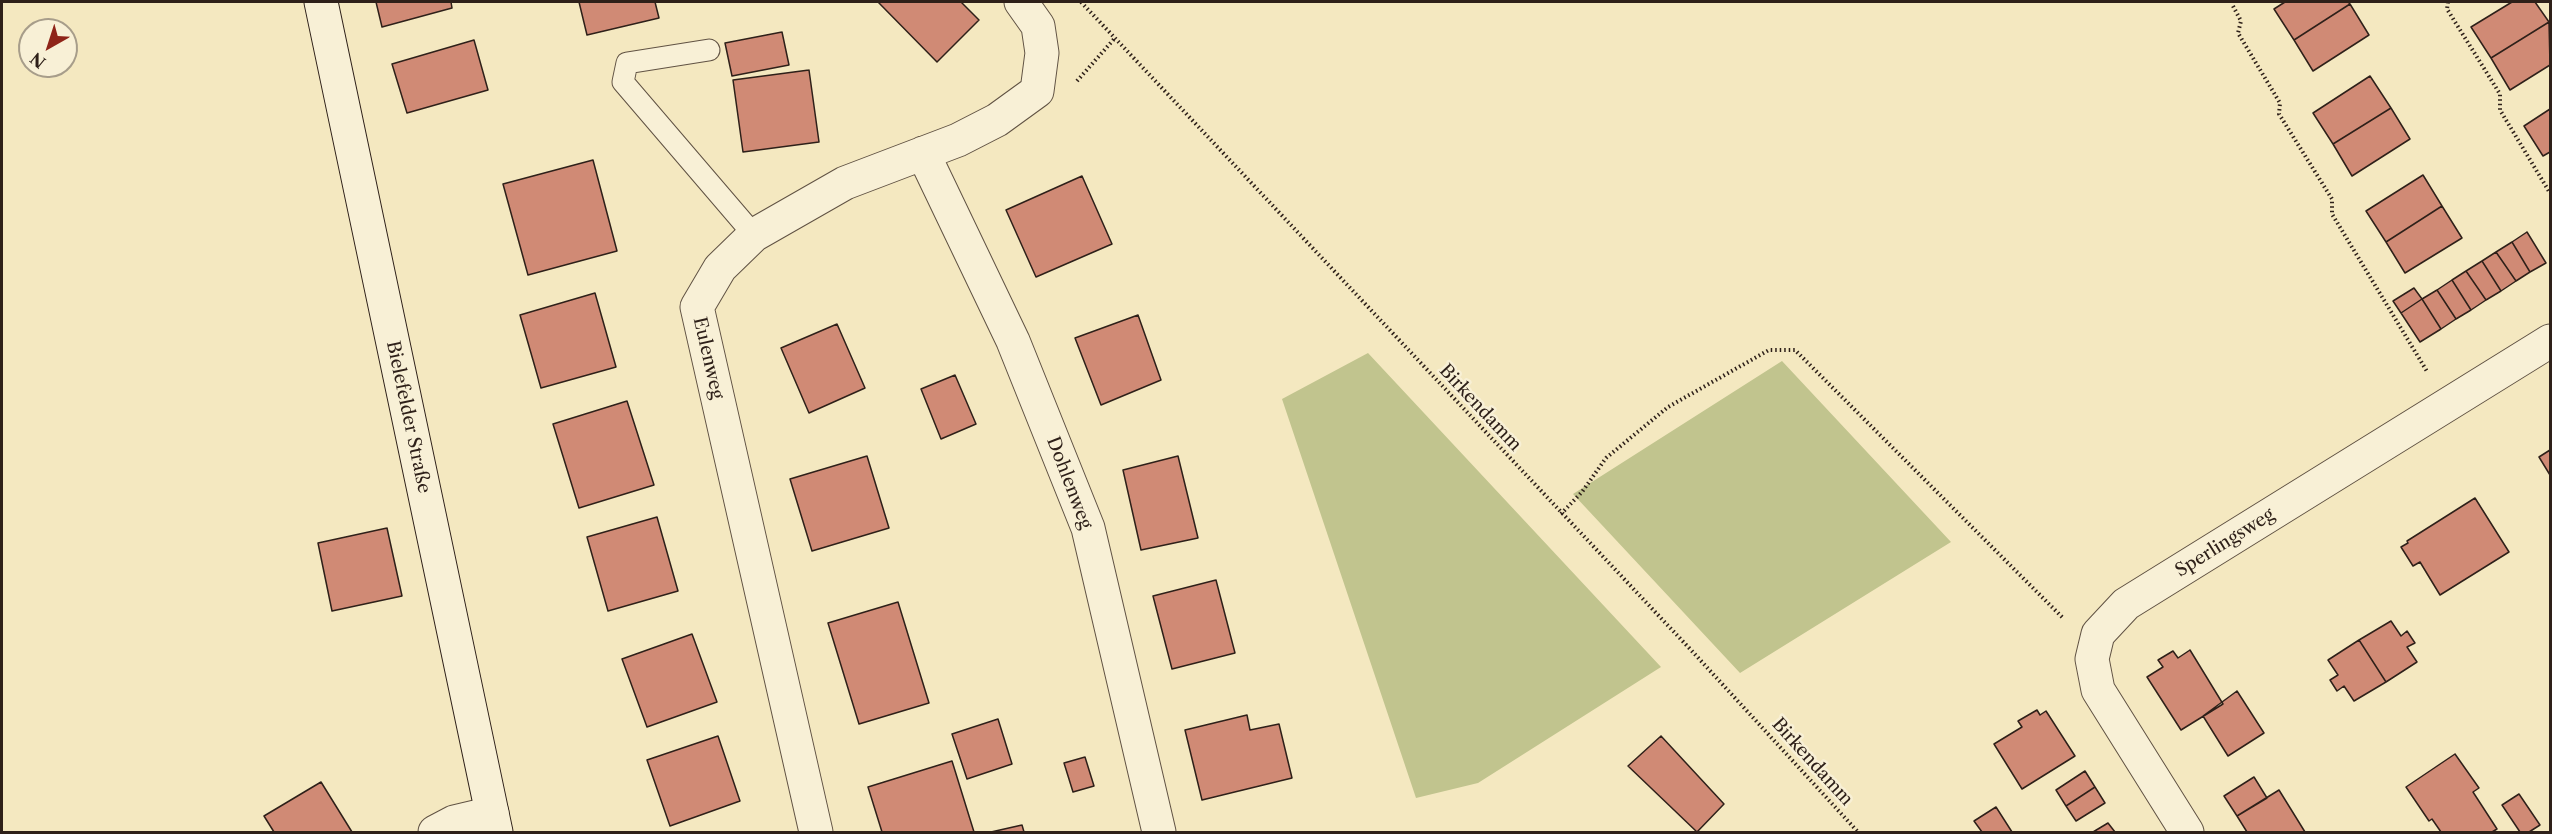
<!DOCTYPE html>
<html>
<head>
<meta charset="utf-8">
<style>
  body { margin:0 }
  #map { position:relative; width:2552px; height:834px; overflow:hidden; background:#f4e8c0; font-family:"Libre Caslon Text",serif }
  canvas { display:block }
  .frame { position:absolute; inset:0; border:3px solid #2e2019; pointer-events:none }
  .north { position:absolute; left:18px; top:18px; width:60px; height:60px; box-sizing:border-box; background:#f8f0d6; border:2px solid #a79d8a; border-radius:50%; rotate:219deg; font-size:16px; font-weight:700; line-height:24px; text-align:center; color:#2e2019 }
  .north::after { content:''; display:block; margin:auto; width:21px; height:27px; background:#8f2418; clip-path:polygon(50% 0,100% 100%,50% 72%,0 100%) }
</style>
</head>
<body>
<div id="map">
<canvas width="2552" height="834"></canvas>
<div class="frame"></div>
<div class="north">N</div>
</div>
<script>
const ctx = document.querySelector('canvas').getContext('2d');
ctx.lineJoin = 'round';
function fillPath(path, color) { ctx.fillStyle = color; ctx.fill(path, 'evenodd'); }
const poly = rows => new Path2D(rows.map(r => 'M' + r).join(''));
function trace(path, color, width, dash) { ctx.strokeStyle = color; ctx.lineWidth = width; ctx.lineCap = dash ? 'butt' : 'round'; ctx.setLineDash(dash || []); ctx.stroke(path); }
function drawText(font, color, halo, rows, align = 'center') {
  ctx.font = font + ' "Libre Caslon Text",serif'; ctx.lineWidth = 5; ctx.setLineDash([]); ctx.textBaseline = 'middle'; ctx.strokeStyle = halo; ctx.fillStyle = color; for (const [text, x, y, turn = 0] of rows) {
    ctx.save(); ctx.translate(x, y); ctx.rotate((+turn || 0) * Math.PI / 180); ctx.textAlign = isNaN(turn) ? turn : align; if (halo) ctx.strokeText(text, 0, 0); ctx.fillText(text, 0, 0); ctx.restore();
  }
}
fillPath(poly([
  [1368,353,1661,667,1478,783,1416,798,1282,399],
  [1782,361,1951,542,1740,673,1573,494]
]), '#c1c48e');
const building = poly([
  [376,2,451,2,452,8,382,27,376,2],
  [579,2,655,2,659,18,587,35,579,2],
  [878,2,961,2,979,20,937,62,878,2],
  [2285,2,2348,2,2350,4,2294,40,2274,9,2285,2],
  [2512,2,2535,2,2549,22,2491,58,2471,27,2512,2],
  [2350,4,2369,35,2313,71,2294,40,2350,4],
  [2549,22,2550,65,2510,90,2491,58,2549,22],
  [782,32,789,65,732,76,725,43,782,32],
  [474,40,488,90,407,113,392,64,474,40],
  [809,70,819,142,743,152,733,80,809,70],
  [2370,76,2391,108,2333,144,2313,113,2370,76],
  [2391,108,2410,139,2352,176,2333,144,2391,108],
  [2550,109,2550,152,2543,156,2524,126,2550,109],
  [593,160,617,251,528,275,503,184,593,160],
  [2423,175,2442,206,2386,242,2366,211,2423,175],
  [1082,176,1112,244,1036,277,1006,210,1082,176],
  [2442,206,2462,238,2405,273,2386,242,2442,206],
  [2527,232,2546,263,2530,272,2512,242,2527,232],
  [2512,242,2530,272,2516,281,2496,252,2512,242],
  [2496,252,2516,281,2501,291,2482,261,2496,252],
  [2482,261,2501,291,2486,300,2466,271,2482,261],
  [2466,271,2486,300,2471,310,2452,280,2466,271],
  [2452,280,2471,310,2456,319,2437,290,2452,280],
  [2414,288,2422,299,2401,313,2393,301,2414,288],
  [2437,290,2456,319,2441,329,2422,299,2437,290],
  [595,293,616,367,541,388,520,315,595,293],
  [2422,299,2441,329,2420,342,2401,313,2422,299],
  [1138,315,1161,380,1101,405,1075,338,1138,315],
  [837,324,865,388,809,413,781,348,837,324],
  [955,375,976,424,941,439,921,389,955,375],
  [627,401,654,485,579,508,553,424,627,401],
  [2550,450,2550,475,2539,457,2550,450],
  [867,456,889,528,812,551,790,479,867,456],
  [1178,456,1198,538,1141,550,1123,470,1178,456],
  [2475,498,2509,552,2440,595,2420,562,2413,566,2401,547,2408,543,2407,541,2475,498],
  [657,517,678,591,608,611,587,537,657,517],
  [387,528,402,596,332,611,318,543,387,528],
  [1216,580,1235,653,1172,669,1153,596,1216,580],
  [898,602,929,703,859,724,828,623,898,602],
  [2391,621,2401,636,2407,631,2415,643,2407,647,2417,662,2386,682,2359,640,2391,621],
  [692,634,717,702,647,727,622,659,692,634],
  [2359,640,2386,682,2354,701,2344,686,2337,691,2330,680,2338,675,2328,660,2359,640],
  [2190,650,2223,704,2181,730,2147,677,2163,667,2158,660,2173,651,2178,658,2190,650],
  [2237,691,2264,733,2228,756,2203,716,2237,691],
  [2037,710,2040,715,2046,711,2075,756,2022,789,1994,744,2022,727,2018,721,2037,710],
  [1247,715,1250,730,1279,724,1292,778,1202,800,1185,730,1247,715],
  [998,719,1012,764,967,779,952,734,998,719],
  [718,736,740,801,670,826,647,760,718,736],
  [1661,736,1724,804,1697,832,1628,766,1661,736],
  [2455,754,2479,788,2473,792,2497,829,2492,832,2441,832,2432,819,2429,821,2406,787,2455,754],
  [1085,757,1094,786,1073,792,1064,763,1085,757],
  [952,761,974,832,882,832,868,787,952,761],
  [2085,771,2095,787,2066,806,2056,790,2085,771],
  [2254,777,2267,798,2237,816,2224,796,2254,777],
  [321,782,352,832,274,832,264,816,321,782],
  [2095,787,2105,803,2076,821,2066,806,2095,787],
  [2279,790,2305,832,2247,832,2237,816,2279,790],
  [2519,794,2540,825,2529,832,2520,832,2502,805,2519,794],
  [1996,807,2012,832,1982,832,1974,821,1996,807],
  [2108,823,2115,832,2093,832,2108,823],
  [1022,825,1024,832,991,832,1022,825]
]);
fillPath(building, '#d08a75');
trace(building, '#2e2019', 1.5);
const service = poly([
  [709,50,627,63,623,82,754,235]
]);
const minor = poly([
  [923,153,1013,341,1088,528,1159,832],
  [435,832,454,822,492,813],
  [816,832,697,307,720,268,754,235,845,183,958,140,997,120,1037,91,1042,53,1038,26,1021,2],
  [2187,832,2098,690,2092,659,2098,634,2126,604,2550,341]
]);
const secondary = poly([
  [321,2,496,832]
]);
trace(service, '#605243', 23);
trace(minor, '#605243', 35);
trace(secondary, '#2e2019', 35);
trace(poly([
  [1081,2,1691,650,1858,832],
  [2448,2,2447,9,2500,94,2500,110,2550,193],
  [2233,6,2241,21,2238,33,2280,103,2279,114,2332,199,2332,214,2428,373],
  [1077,81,1115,38],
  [1561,514,1582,492,1606,458,1668,407,1769,350,1795,350,2064,619]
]), '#2e2019', 4, [1.5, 3]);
trace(service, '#f8f0d6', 21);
trace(minor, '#f8f0d6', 33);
trace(secondary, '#f8f0d6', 33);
drawText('18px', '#2e2019', '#f8f0d6', [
  ["Eulenweg",708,358,77],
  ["Birkendamm",1480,408,47],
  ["Bielefelder Straße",408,417,78],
  ["Dohlenweg",1069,483,69],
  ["Sperlingsweg",2225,543,-32],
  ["Birkendamm",1812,762,48]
]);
</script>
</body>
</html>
